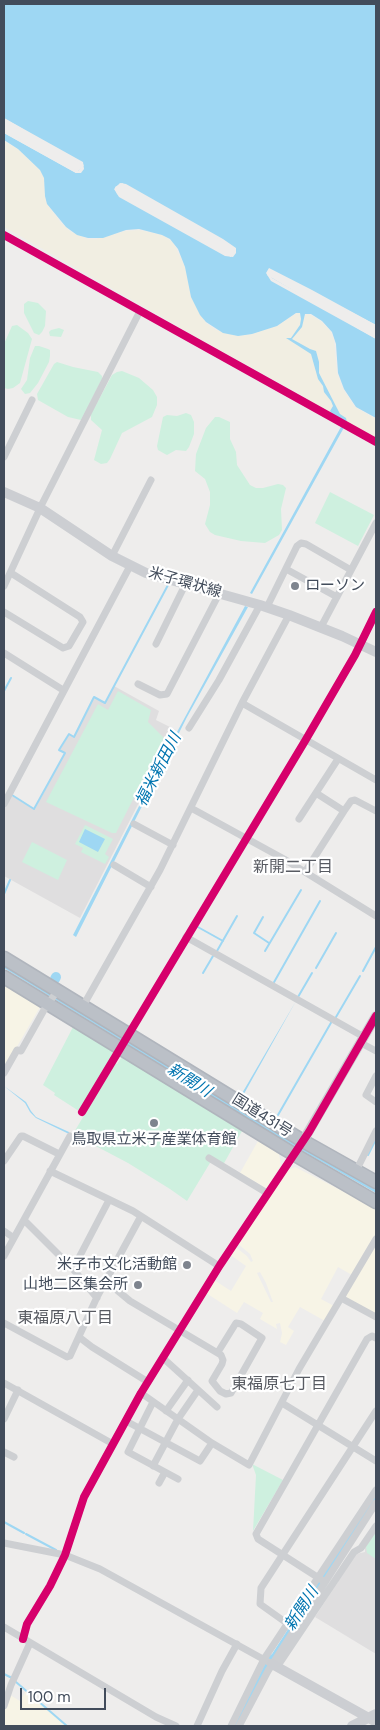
<!DOCTYPE html>
<html>
<head>
<meta charset="utf-8">
<style>
  body { margin:0 }
  #map { position:relative; width:380px; height:1730px; overflow:hidden; background:#eeedec; font-family:"DM Sans",sans-serif }
  canvas { display:block }
  .frame { position:absolute; inset:0; border:5px solid #424c5b; pointer-events:none }
  .scale { position:absolute; left:20px; top:1688px; width:86px; height:22px; box-sizing:border-box; border:2px solid #424c5b; border-top:0; padding-left:6px; font-size:15px; line-height:18px; white-space:nowrap; color:#424c5b; -webkit-text-stroke:4px #fff; paint-order:stroke }
</style>
</head>
<body>
<div id="map">
<canvas width="380" height="1730"></canvas>
<div class="frame"></div>
<div class="scale">100 m</div>
</div>
<script>
const ctx = document.querySelector('canvas').getContext('2d');
ctx.lineJoin = 'round';
function fillPath(path, color) { ctx.fillStyle = color; ctx.fill(path, 'evenodd'); }
const poly = rows => new Path2D(rows.map(r => 'M' + r).join(''));
function trace(path, color, width, dash) { ctx.strokeStyle = color; ctx.lineWidth = width; ctx.lineCap = dash ? 'butt' : 'round'; ctx.setLineDash(dash || []); ctx.stroke(path); }
function drawText(font, color, halo, rows, align = 'center') {
  ctx.font = font + ' "DM Sans","Noto Sans JP",sans-serif'; ctx.lineWidth = 4.5; ctx.setLineDash([]); ctx.textBaseline = 'middle'; ctx.strokeStyle = halo; ctx.fillStyle = color; for (const [text, x, y, turn = 0] of rows) {
    ctx.save(); ctx.translate(x, y); ctx.rotate((+turn || 0) * Math.PI / 180); ctx.textAlign = isNaN(turn) ? turn : align; if (halo) ctx.strokeText(text, 0, 0); ctx.fillText(text, 0, 0); ctx.restore();
  }
}
fillPath(poly([
  [4,985,40,1007,4,1069],
  [258,1141,279,1154,281,1165,268,1186,266,1188,240,1173],
  [295,1167,376,1208,376,1234,352,1275,338,1267,321,1299,334,1306,325,1321,300,1307,288,1327,294,1331,286,1345,280,1342,282,1333,280,1323,276,1324,277,1329,260,1319,263,1313,244,1302,237,1313,206,1293,214,1280,231,1291,246,1266,229,1254,234,1246,247,1256,251,1262,253,1261,250,1254,237,1243,286,1169,288,1170],
  [260,1272,266,1283,273,1302,271,1302,257,1273],
  [373,1245,376,1247,376,1314,347,1298,346,1293],
  [26,1691,66,1726,4,1726,4,1710,10,1695,20,1701]
]), '#f7f4e6');
fillPath(poly([
  [114,686,159,711,156,720,176,730,80,918,4,876,4,810,12,796,35,809,65,753,60,750,69,734,74,736,95,697,105,703],
  [376,1529,376,1654,315,1617,356,1554,365,1552,365,1547]
]), '#dfdedf');
fillPath(poly([
  [28,301,38,303,46,311,45,326,42,332,39,335,34,333,24,313,24,304],
  [17,325,28,333,32,339,20,383,13,388,8,389,4,388,4,344,12,326],
  [59,328,64,330,61,337,50,336,49,332,51,330],
  [35,346,39,346,48,349,50,350,50,356,49,362,38,383,30,393,25,394,21,389,27,380,30,358],
  [57,362,73,367,98,372,102,376,102,379,81,420,68,417,38,400,37,394,54,364],
  [122,371,139,378,153,390,157,397,157,405,152,417,122,433,110,459,107,463,101,464,94,460,102,430,91,420,91,414,112,375,117,372],
  [186,413,191,415,194,422,194,434,189,447,186,451,176,450,167,455,165,454,158,450,157,446,163,417,167,415,177,416],
  [215,417,219,417,230,422,230,439,236,452,237,465,250,485,256,488,263,488,278,484,283,485,286,488,281,509,282,530,279,535,265,543,241,541,215,535,210,532,205,524,210,505,210,492,205,479,195,471,196,454,206,428],
  [330,492,374,515,358,546,315,523],
  [118,691,151,710,148,722,164,738,116,833,112,833,46,802,98,704,108,710],
  [85,825,113,839,105,854,109,857,105,864,81,852,83,848,75,844],
  [32,842,67,860,58,880,22,862],
  [73,1027,115,1053,79,1111,54,1095,55,1093,43,1085],
  [122,1057,242,1131,223,1165,213,1158,187,1201,170,1189,128,1163,73,1134,115,1063,117,1064],
  [252,1464,283,1480,253,1531,256,1475],
  [376,1532,376,1559,367,1553,366,1547]
]), '#cef0df');
fillPath(poly([
  [4,141,18,149,40,170,44,178,45,196,47,204,61,223,71,232,88,239,96,239,126,231,139,230,162,235,173,242,185,267,191,297,206,323,216,330,238,336,252,334,277,326,297,313,300,313,301,319,304,319,305,315,309,314,322,322,331,332,334,340,337,373,343,389,355,407,376,419,376,439,332,415,300,394,220,350,4,227]
]), '#f1eee2');
fillPath(poly([
  [4,4,376,4,376,325,269,269,267,275,376,339,376,418,356,407,344,389,338,373,336,344,332,332,322,321,311,314,305,314,302,327,292,339,310,349,316,351,319,362,319,373,340,414,346,418,347,422,252,594,250,593,342,425,330,411,333,406,331,401,324,392,323,386,318,379,311,354,286,338,291,338,300,325,301,319,300,313,296,313,277,326,252,334,238,336,223,333,206,322,200,315,191,297,185,267,178,249,170,239,162,235,139,229,126,230,103,238,88,238,77,235,66,227,47,204,45,196,44,178,40,170,18,149,4,140,4,133,76,173,84,165,4,118],
  [122,183,236,249,231,257,117,194,115,187],
  [245,606,248,607,187,717,76,937,73,935,177,732],
  [85,829,105,839,98,852,79,842],
  [4,965,234,1107,296,1001,236,1108,276,1133,376,1190,376,1193,270,1132,4,968],
  [4,1086,26,1102,31,1111,36,1117,69,1132,69,1134,36,1118,30,1112,25,1103],
  [376,1493,376,1500,237,1726,233,1726,269,1656,272,1654]
]), '#9ed7f3');
fillPath(poly([
  [4,118,83,162,84,169,81,173,76,173,4,133,4,130,78,171,81,167,81,164,4,121],
  [120,183,126,184,223,239,236,248,236,253,233,257,225,256,119,197,114,189],
  [120,186,124,187,221,241,234,250,233,253,226,253,121,194,118,190],
  [269,268,312,290,376,325,376,328,311,292,269,272,272,278,376,336,376,339,271,281,266,273]
]), '#eeedec');
trace(poly([
  [4,691,11,678],
  [12,795,34,809,65,753,59,750,69,734,74,737,94,697,105,703,168,585],
  [4,894,10,880],
  [263,917,254,933,269,943],
  [196,926,223,941],
  [217,951,237,916],
  [265,951,301,890],
  [316,968,336,933],
  [363,971,376,947],
  [203,973,213,956],
  [273,984,320,901],
  [298,997,312,973],
  [336,1017,360,976],
  [278,1115,332,1021],
  [368,1155,376,1139],
  [4,1522,24,1533],
  [26,1534,56,1550],
  [4,1674,12,1678],
  [16,1682,67,1726]
]), '#9ed7f3', 2);
trace(poly([
  [55,979,56,977]
]), '#9ed7f3', 10);
const highway = poly([
  [4,958,303,1141,376,1182],
  [4,977,285,1149,376,1202]
]);
trace(highway, '#b0b5bd', 15);
trace(poly([
  [4,235,376,442],
  [4,457,32,400],
  [112,556,151,480],
  [286,569,337,597],
  [4,586,42,504,140,311],
  [267,607,297,546,301,543,306,544,351,570],
  [4,612,63,648,69,646,83,622,80,617,11,573],
  [321,627,376,523],
  [156,644,185,585],
  [4,653,63,690],
  [138,684,160,695,167,694,219,594],
  [242,703,376,780],
  [189,728,219,680,260,605],
  [4,804,130,566],
  [191,808,284,859,376,916],
  [344,811,351,801,355,800,376,811],
  [299,819,338,759],
  [134,824,173,845],
  [114,865,151,887],
  [305,872,344,811,316,793],
  [186,937,364,1037],
  [83,1006,160,870,242,703,289,615],
  [361,1043,376,1051],
  [4,1073,17,1050,21,1051,44,1010,57,991],
  [376,1076,366,1095,376,1102],
  [82,1112,305,741,355,655,376,612],
  [209,1158,267,1193],
  [4,1161,21,1136,23,1136,59,1154],
  [50,1171,133,1211,219,1266],
  [356,1171,376,1131],
  [24,1220,73,1269],
  [4,1231,14,1238],
  [4,1256,70,1136],
  [106,1281,130,1301,221,1355,223,1360,222,1364,212,1381,220,1391,226,1394,231,1393,262,1338,241,1324,236,1323,218,1352],
  [97,1298,73,1269,109,1200],
  [341,1298,376,1317],
  [4,1323,67,1357,70,1356,97,1297,141,1216],
  [79,1337,92,1347,148,1382],
  [163,1358,217,1407],
  [4,1383,113,1444],
  [141,1393,212,1443,249,1465,299,1369,376,1239],
  [153,1402,128,1452,178,1479],
  [282,1403,376,1461],
  [166,1411,188,1380],
  [4,1419,18,1390],
  [126,1421,200,1461,212,1443],
  [4,1452,14,1457],
  [153,1466,178,1419,198,1390],
  [159,1483,165,1472],
  [4,1543,65,1555,100,1569,272,1664],
  [325,1582,258,1539,256,1534,367,1339,372,1336,376,1338],
  [288,1624,260,1604,261,1588,376,1411],
  [4,1627,156,1717,176,1726],
  [23,1639,27,1624,50,1586,65,1555,84,1497,141,1393,220,1265,303,1141],
  [277,1667,354,1552,361,1548,376,1526],
  [4,1706,11,1685,30,1643],
  [197,1726,222,1671,237,1644],
  [231,1726,264,1659,376,1490],
  [239,1726,268,1671,376,1503]
]), '#cdcfd2', 7);
trace(poly([
  [4,492,40,508,112,556,146,573,260,605,289,615,342,636,376,652],
  [303,1141,376,1016],
  [272,1664,376,1722],
  [352,1726,376,1714]
]), '#ccced2', 10);
trace(highway, '#bbc0c7', 12);
trace(poly([
  [4,235,376,442],
  [82,1112,305,741,355,655,376,612],
  [23,1639,27,1624,50,1586,65,1555,84,1497,141,1393,220,1265,309,1132,376,1016]
]), '#d6006c', 8);
for (const [x, y, r, color] of [
  [295,586,5,"#7e848e"],
  [154,1123,5,"#7e848e"],
  [187,1265,5,"#7e848e"],
  [138,1285,5,"#7e848e"]
]) { const dot = new Path2D(); dot.arc(x, y, r, 0, 2 * Math.PI); ctx.fillStyle = color; ctx.fill(dot); trace(dot, '#fff', 2); }
drawText('15px', '#424c5b', '#fff', [
  ["米子環状線",185,583,16],
  ["国道431号",262,1116,32]
]);
drawText('15px', '#424c5b', '#fff', [
  ["ローソン",305,586,"left"],
  ["鳥取県立米子産業体育館",154,1140,"center"],
  ["米子市文化活動館",177,1265],
  ["山地二区集会所",128,1285]
], 'right');
drawText('italic 16px', '#0075b0', '#fff', [
  ["福米新田川",159,770,-63],
  ["新開川",189,1081,32],
  ["新開川",302,1609,-57]
]);
drawText('16px', '#585b62', '#fff', [
  ["新開二丁目",293,868],
  ["東福原八丁目",65,1319],
  ["東福原七丁目",279,1385]
]);
</script>
</body>
</html>
